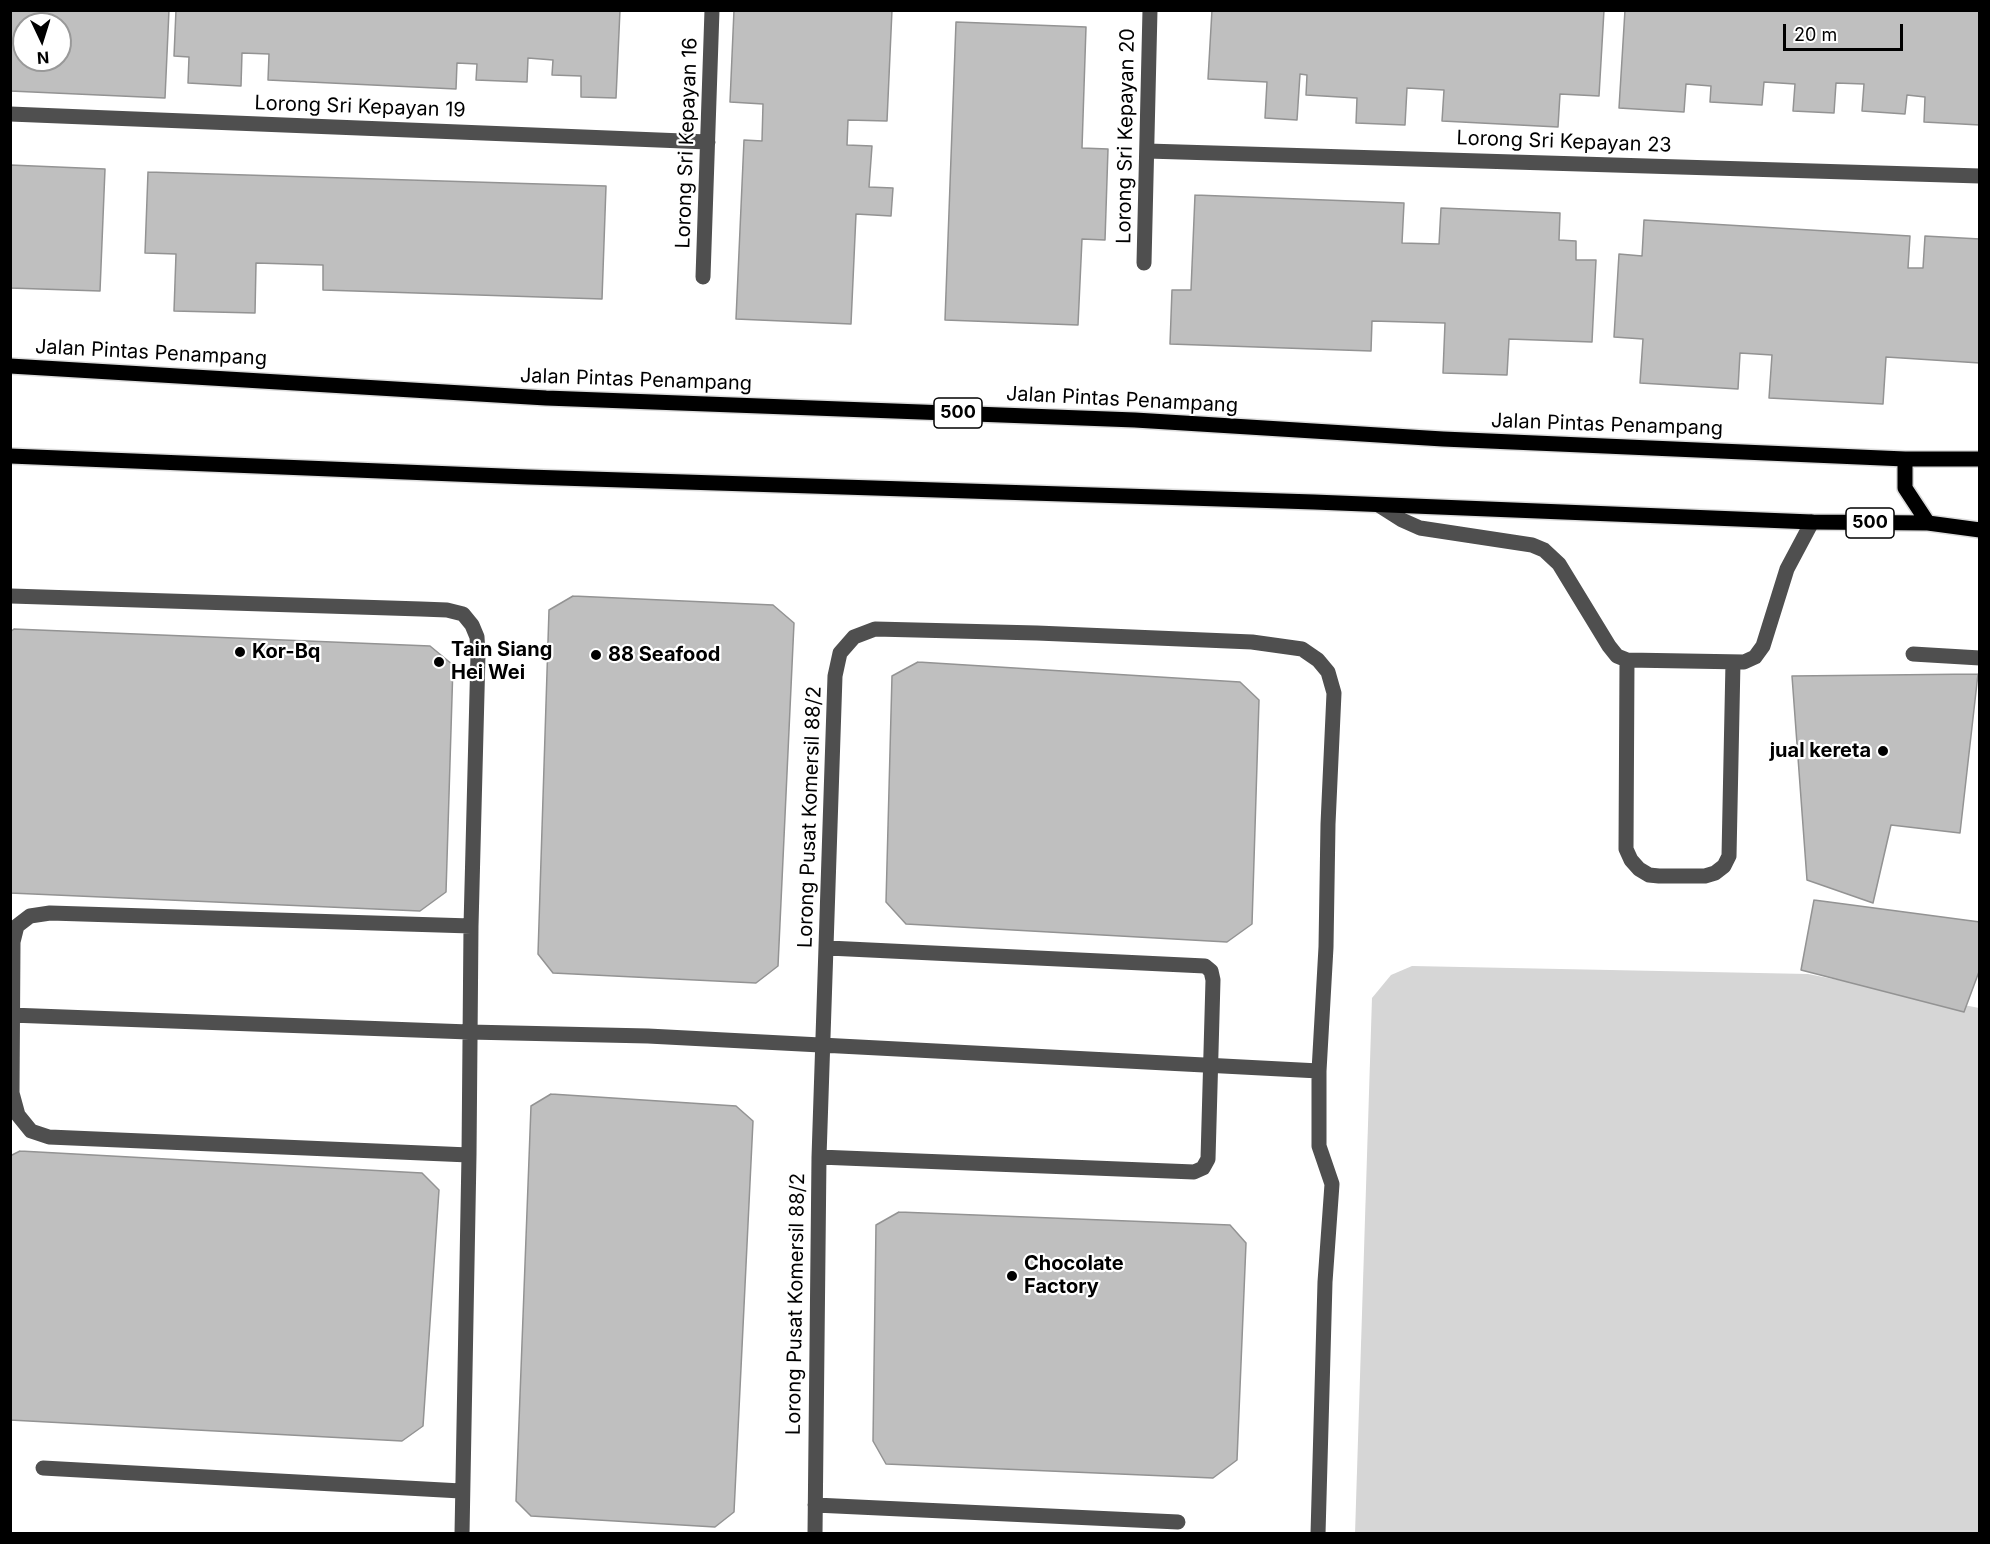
<!DOCTYPE html>
<html>
<head>
<meta charset="utf-8">
<style>
  body { margin:0 }
  #map { position:relative; width:1990px; height:1544px; overflow:hidden; background:#fff; font-family:Inter,sans-serif }
  canvas { display:block }
  .frame { position:absolute; inset:0; border:12px solid #000; pointer-events:none }
  .north { position:absolute; left:12px; top:12px; width:60px; height:60px; box-sizing:border-box; background:#fff; border:2px solid #999; border-radius:50%; rotate:176deg; font-size:16px; font-weight:700; line-height:24px; text-align:center; color:#000 }
  .north::after { content:''; display:block; margin:auto; width:21px; height:27px; background:#000; clip-path:polygon(50% 0,100% 100%,50% 72%,0 100%) }
  .scale { position:absolute; left:1783px; top:24px; width:120px; height:27px; box-sizing:border-box; border:3px solid #000; border-top:0; padding-left:8px; font-size:18px; line-height:21px; white-space:nowrap; color:#000; -webkit-text-stroke:4px #fff; paint-order:stroke }
</style>
</head>
<body>
<div id="map">
<canvas width="1990" height="1544"></canvas>
<div class="frame"></div>
<div class="north">N</div>
<div class="scale">20 m</div>
</div>
<script>
const ctx = document.querySelector('canvas').getContext('2d');
ctx.lineJoin = 'round';
function fillPath(path, color) { ctx.fillStyle = color; ctx.fill(path, 'evenodd'); }
const poly = rows => new Path2D(rows.map(r => 'M' + r).join(''));
function trace(path, color, width, dash) { ctx.strokeStyle = color; ctx.lineWidth = width; ctx.lineCap = dash ? 'butt' : 'round'; ctx.setLineDash(dash || []); ctx.stroke(path); }
function drawText(font, color, halo, rows, align = 'center') {
  ctx.font = font + ' Inter,sans-serif'; ctx.lineWidth = 4.5; ctx.setLineDash([]); ctx.textBaseline = 'middle'; ctx.strokeStyle = halo; ctx.fillStyle = color; for (const [text, x, y, turn = 0] of rows) {
    ctx.save(); ctx.translate(x, y); ctx.rotate((+turn || 0) * Math.PI / 180); ctx.textAlign = isNaN(turn) ? turn : align; if (halo) ctx.strokeText(text, 0, 0); ctx.fillText(text, 0, 0); ctx.restore();
  }
}
fillPath(poly([
  [1412,966,1808,974,1979,1008,1979,1533,1355,1534,1372,998,1391,975]
]), '#d6d6d6');
const building = poly([
  [10,10,169,10,165,98,10,91,10,10],
  [24,24,60,24,60,60,24,60,24,24],
  [176,10,620,10,616,98,581,97,581,76,552,75,553,60,528,58,527,82,476,80,477,64,457,63,456,89,268,80,269,54,242,53,241,86,188,83,189,57,174,56,176,10],
  [734,10,892,10,887,121,848,120,847,145,872,146,869,187,893,188,891,216,856,214,851,324,736,319,744,140,762,141,763,104,730,102,734,10],
  [1212,10,1604,10,1599,96,1560,94,1558,127,1442,121,1444,90,1407,88,1405,125,1356,123,1357,98,1306,95,1307,75,1300,74,1297,120,1265,118,1267,82,1208,79,1212,10],
  [1625,10,1980,10,1980,125,1924,122,1925,97,1907,95,1905,114,1862,111,1864,84,1836,83,1834,113,1793,111,1795,84,1764,82,1762,105,1710,102,1711,86,1686,84,1684,112,1619,108,1625,10],
  [956,22,1086,27,1082,148,1108,149,1105,240,1082,239,1078,325,945,320,956,22],
  [10,165,105,169,100,291,10,288,10,165],
  [148,172,606,186,602,299,323,290,323,265,256,263,255,313,174,311,176,254,145,253,148,172],
  [1195,195,1404,203,1402,243,1439,244,1441,208,1560,213,1559,240,1576,241,1576,260,1596,260,1592,342,1509,339,1507,375,1443,373,1445,323,1372,321,1371,351,1170,344,1172,290,1191,290,1195,195],
  [1644,220,1910,236,1908,268,1923,268,1925,236,1980,239,1980,363,1886,357,1883,404,1769,398,1772,355,1740,353,1738,389,1640,383,1643,339,1614,337,1619,254,1642,256,1644,220],
  [573,596,773,605,794,623,778,966,756,983,553,973,538,954,549,610,573,596],
  [14,629,430,646,453,665,446,892,420,911,10,893,10,632,14,629],
  [918,662,1240,682,1259,700,1252,924,1227,942,906,924,886,902,892,676,918,662],
  [1978,674,1960,833,1891,825,1873,903,1807,880,1792,676,1978,674],
  [1814,900,1980,922,1980,969,1964,1012,1801,970,1814,900],
  [551,1094,736,1106,753,1121,734,1512,715,1527,531,1516,516,1501,531,1106,551,1094],
  [20,1151,422,1173,439,1190,423,1426,402,1441,10,1420,10,1156,20,1151],
  [899,1212,1230,1225,1246,1243,1237,1460,1213,1478,886,1464,873,1441,876,1225,899,1212]
]);
fillPath(building, '#bfbfbf');
trace(building, '#939393', 1.5);
const major = poly([
  [10,366,546,398,1135,420,1443,439,1905,459,1980,459],
  [10,456,528,477,1314,502,1812,522,1928,523,1980,530],
  [1905,459,1905,488,1928,523]
]);
trace(major, '#dbdbdb', 18);
trace(poly([
  [10,114,708,142],
  [1147,151,1980,176],
  [1144,263,1150,10],
  [703,277,712,10],
  [1380,506,1402,520,1420,528,1532,545,1544,550,1559,564,1609,646,1617,656,1627,660,1744,662,1755,657,1763,646,1787,569,1812,522],
  [11,596,421,609,447,610,463,614,472,625,477,637,478,654,471,926],
  [1913,654,1980,658],
  [1627,660,1626,849,1631,860,1639,869,1649,875,1659,876,1705,876,1715,873,1724,866,1729,856,1733,662],
  [10,1015,469,1032,648,1036,1319,1071],
  [819,1157,1194,1172,1203,1168,1208,1159,1213,980,1211,971,1205,966,828,948],
  [43,1468,461,1491],
  [815,1505,1178,1522],
  [462,1534,469,1155,471,926,50,913,30,916,17,926,13,942,12,1093,18,1115,31,1131,49,1137,469,1155],
  [815,1534,819,1157,835,676,840,653,854,637,875,629,1037,633,1252,642,1302,649,1318,660,1328,672,1334,693,1328,824,1326,947,1319,1071,1319,1146,1332,1184,1325,1282,1318,1534]
]), '#4f4f4f', 15);
trace(major, '#000', 15);
for (const [x, y, r, color] of [
  [240,652,6,"#000"],
  [596,655,6,"#000"],
  [439,662,6,"#000"],
  [1883,751,6,"#000"],
  [1012,1276,6,"#000"]
]) { const dot = new Path2D(); dot.arc(x, y, r, 0, 2 * Math.PI); ctx.fillStyle = color; ctx.fill(dot); trace(dot, '#fff', 2); }
for (const [x, y, w] of [
  [958,413,48],
  [1870,523,48]
]) { const box = new Path2D(); box.roundRect(x - w / 2, y - 15, w, 30, 4.5); ctx.fillStyle = '#fff'; ctx.fill(box); trace(box, '#000', 1.5); }
drawText('bold 18px', '#000', null, [
  ["500",958,413],
  ["500",1870,523]
]);
drawText('20px', '#000', '#fff', [
  ["Lorong Sri Kepayan 19",360,107,2],
  ["Lorong Sri Kepayan 20",1126,136,-89],
  ["Lorong Sri Kepayan 23",1564,142,2],
  ["Lorong Sri Kepayan 16",687,143,-88],
  ["Jalan Pintas Penampang",151,353,3],
  ["Jalan Pintas Penampang",636,380,2],
  ["Jalan Pintas Penampang",1122,400,3],
  ["Jalan Pintas Penampang",1607,425,2],
  ["Lorong Pusat Komersil 88/2",810,817,-88],
  ["Lorong Pusat Komersil 88/2",796,1304,-89]
]);
drawText('bold 20px', '#000', '#fff', [
  ["Tain Siang",451,650],
  ["Hei Wei",451,673],
  ["Kor-Bq",252,652],
  ["88 Seafood",608,655],
  ["jual kereta",1871,751,"right"],
  ["Chocolate",1024,1264],
  ["Factory",1024,1287]
], 'left');
</script>
</body>
</html>
